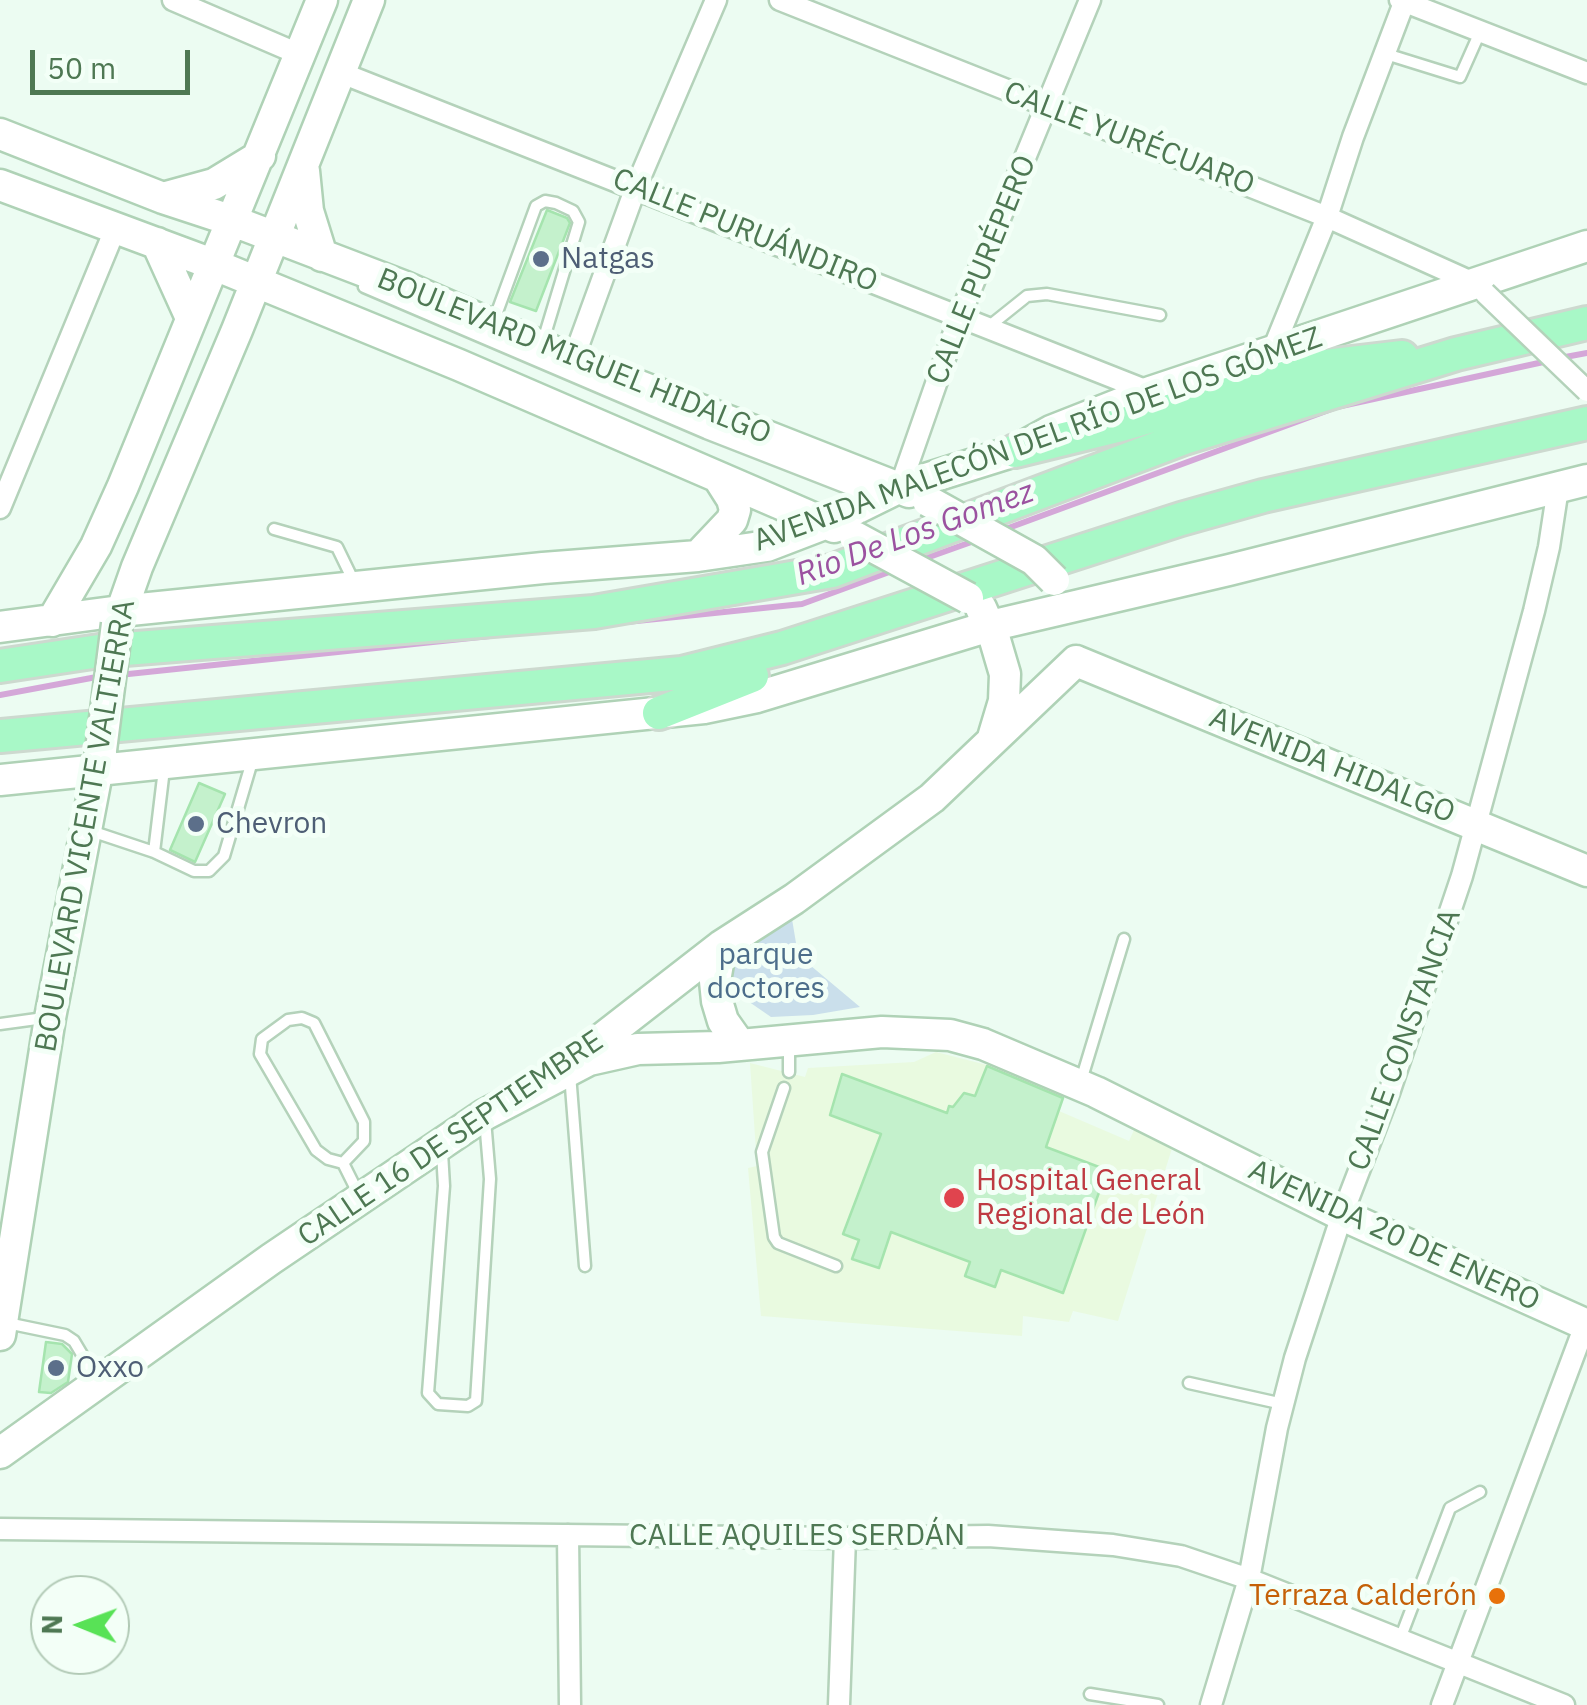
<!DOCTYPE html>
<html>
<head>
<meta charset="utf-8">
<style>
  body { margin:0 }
  #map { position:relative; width:1587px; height:1705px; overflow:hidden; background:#ecfcf2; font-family:"IBM Plex Sans",sans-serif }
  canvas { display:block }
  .north { position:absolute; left:30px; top:1575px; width:100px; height:100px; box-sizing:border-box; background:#f3fff7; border:2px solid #b1c9b5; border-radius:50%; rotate:271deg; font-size:28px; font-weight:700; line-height:40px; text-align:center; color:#4e7853 }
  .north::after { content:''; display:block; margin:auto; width:35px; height:45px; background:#58e256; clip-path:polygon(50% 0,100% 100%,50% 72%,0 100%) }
  .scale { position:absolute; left:30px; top:50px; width:160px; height:45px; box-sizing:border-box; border:5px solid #4e7853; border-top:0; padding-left:12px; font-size:30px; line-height:35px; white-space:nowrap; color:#4e7853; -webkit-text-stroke:8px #f3fff7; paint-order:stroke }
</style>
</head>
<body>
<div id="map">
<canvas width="1587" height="1705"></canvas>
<div class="north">N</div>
<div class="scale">50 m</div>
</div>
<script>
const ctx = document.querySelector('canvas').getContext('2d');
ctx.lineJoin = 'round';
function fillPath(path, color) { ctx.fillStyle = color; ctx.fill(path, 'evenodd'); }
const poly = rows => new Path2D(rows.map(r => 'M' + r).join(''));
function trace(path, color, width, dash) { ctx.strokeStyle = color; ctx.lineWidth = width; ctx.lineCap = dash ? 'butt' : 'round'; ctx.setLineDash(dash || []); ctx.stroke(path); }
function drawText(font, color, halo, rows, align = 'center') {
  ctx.font = font + ' "IBM Plex Sans",sans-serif'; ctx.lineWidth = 10; ctx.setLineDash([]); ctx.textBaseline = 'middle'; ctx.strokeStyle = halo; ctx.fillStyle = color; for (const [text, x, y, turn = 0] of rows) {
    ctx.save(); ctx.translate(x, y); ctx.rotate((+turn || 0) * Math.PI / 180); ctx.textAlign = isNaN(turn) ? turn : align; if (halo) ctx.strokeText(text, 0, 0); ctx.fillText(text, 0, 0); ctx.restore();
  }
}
fillPath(poly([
  [936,1052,987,1065,1018,1065,1067,1088,1059,1111,1129,1141,1134,1130,1173,1145,1118,1321,1073,1311,1069,1322,1023,1316,1022,1336,761,1316,748,1168,757,1166,750,1063,805,1077,808,1068,914,1062]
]), '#e9fae0');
fillPath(poly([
  [791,913,798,955,860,1007,813,1015,771,1017,729,988,731,955]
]), '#cadfeb');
trace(poly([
  [1560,358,1587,353],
  [1003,530,1337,407,1548,361],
  [918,561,977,540],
  [627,622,802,604,892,571],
  [119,675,490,636],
  [0,695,102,676]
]), '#d4a7d8', 6);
const building = poly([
  [547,210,567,218,570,223,536,311,510,302,547,210],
  [199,783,225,794,195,862,170,850,199,783],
  [987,1066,1063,1098,1046,1147,1107,1170,1063,1293,1001,1270,995,1287,965,1276,970,1262,891,1232,879,1268,852,1259,859,1240,843,1234,881,1134,830,1115,842,1074,947,1113,949,1106,953,1107,964,1093,975,1096,987,1066],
  [46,1342,62,1344,72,1354,68,1382,51,1393,39,1392,46,1342]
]);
fillPath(building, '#c4f1cc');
trace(building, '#a5e4ae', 2.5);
const lane = poly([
  [1386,54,1460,77,1480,32],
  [364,287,706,433,865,495],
  [493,323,536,206,545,201,556,203,573,211,579,222,543,341],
  [987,328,1027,296,1047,294,1160,315],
  [274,529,337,547,354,582],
  [88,830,154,852,194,871,209,871,224,856,253,758],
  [154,852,164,769],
  [0,1024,44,1018],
  [789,1046,789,1072],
  [570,1074,585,1266],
  [1080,1084,1124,939],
  [784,1088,762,1152,774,1237,778,1243,836,1266],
  [442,1152,444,1186,428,1393,438,1404,468,1406,476,1401,490,1179,485,1120],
  [343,1163,364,1141,364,1122,314,1023,302,1018,288,1020,262,1039,260,1054,316,1150,328,1159,343,1163,360,1197],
  [7,1323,65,1335,74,1341,96,1378],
  [1189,1383,1283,1404],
  [1400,1639,1450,1508,1480,1492],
  [1090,1694,1158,1705]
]);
const street = poly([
  [173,0,301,55],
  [780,0,1327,217,1476,284],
  [1400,0,1587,73],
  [339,72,1150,392],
  [1272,352,1327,217,1353,137,1405,0],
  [573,360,636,187,716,0],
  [900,487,959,318,1090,0],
  [0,508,116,227],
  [0,1529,845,1538,988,1536,1113,1545,1181,1556,1249,1579,1564,1705],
  [568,1535,570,1705],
  [839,1705,845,1538],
  [1211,1705,1249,1579,1277,1428,1295,1358,1342,1215,1389,1093,1462,876,1534,611,1549,547,1558,488],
  [1442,1705,1587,1320]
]);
const secondary = poly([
  [0,134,163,198,233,221,403,286,573,360,909,492],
  [304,171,308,211,322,256],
  [0,185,215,265,459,365,834,527],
  [163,198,214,184,260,156],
  [157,243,191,318],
  [698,556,732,520,735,510,732,499,718,477],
  [981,608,995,640,1005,674,1004,701,992,741],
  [52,621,96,546,123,486,322,0],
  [117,624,137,567,237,330,369,0],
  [0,627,120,611,543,568,698,556,767,546,827,523,900,487,1015,451,1051,431,1150,392,1587,246],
  [1076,661,1587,871],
  [0,780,704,708,757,697,990,626,1229,570,1587,480],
  [721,946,715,981,717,1001,723,1021,740,1045],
  [582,1054,721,946,794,899,932,798,1076,661],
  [0,1335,50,1018,101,752],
  [0,1453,271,1259,484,1115,589,1060,638,1049,718,1047,882,1032,950,1035,983,1044,1096,1092,1342,1215,1587,1325]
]);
const primary = poly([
  [1015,451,1117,426,1326,366,1402,357],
  [0,666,99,651,594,612,832,571,1184,438,1456,354,1587,323],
  [659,713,752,676],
  [0,736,682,673,782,648,1181,519,1263,496,1587,423]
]);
trace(lane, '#b4d2ba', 15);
trace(street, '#b4d2ba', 25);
trace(secondary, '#afd2b6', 35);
trace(primary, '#cdd9cf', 38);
trace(lane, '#fff', 10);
trace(street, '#fff', 20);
trace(secondary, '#fff', 30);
trace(primary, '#a8f8c7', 32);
const streetBridge = poly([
  [1485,293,1587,391]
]);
const secondaryBridge = poly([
  [928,501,1034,560,1054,580],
  [855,537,968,598],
  [101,750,117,624]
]);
trace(streetBridge, '#b4d2ba', 25, []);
trace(secondaryBridge, '#afd2b6', 35, []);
trace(streetBridge, '#fff', 20);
trace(secondaryBridge, '#fff', 30);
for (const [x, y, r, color] of [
  [541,259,10,"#5c6f8a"],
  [196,824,10,"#5c6f8a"],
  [954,1198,12,"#e0444e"],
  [56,1368,10,"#5c6f8a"],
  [1497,1596,10,"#e8710a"]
]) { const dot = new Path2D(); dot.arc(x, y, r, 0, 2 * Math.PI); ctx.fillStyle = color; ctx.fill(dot); trace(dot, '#f3fff7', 4); }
drawText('30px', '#4e7853', '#f3fff7', [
  ["CALLE YURÉCUARO",1129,139,21],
  ["CALLE PURUÁNDIRO",745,231,22],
  ["CALLE PURÉPERO",982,270,-68],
  ["BOULEVARD MIGUEL HIDALGO",574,357,22],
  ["AVENIDA MALECÓN DEL RÍO DE LOS GÓMEZ",1038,440,-20],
  ["AVENIDA HIDALGO",1332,766,22],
  ["BOULEVARD VICENTE VALTIERRA",86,826,-80],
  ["CALLE CONSTANCIA",1405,1040,-70],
  ["CALLE 16 DE SEPTIEMBRE",451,1139,-34],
  ["AVENIDA 20 DE ENERO",1394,1236,25],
  ["CALLE AQUILES SERDÁN",797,1536]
]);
drawText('30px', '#4e5e75', '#f3fff7', [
  ["Natgas",561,259],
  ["Chevron",216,824],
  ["Oxxo",76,1368]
], 'left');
drawText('30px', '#4c6d8a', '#f3fff7', [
  ["parque",766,955],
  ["doctores",766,989]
]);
drawText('30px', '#be3a42', '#f3fff7', [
  ["Hospital General",976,1181],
  ["Regional de León",976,1215]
], 'left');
drawText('30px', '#c56008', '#f3fff7', [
  ["Terraza Calderón",1477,1596]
], 'right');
drawText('italic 32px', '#9b52a0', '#f3fff7', [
  ["Rio De Los Gomez",915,534,-20]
]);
</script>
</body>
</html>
